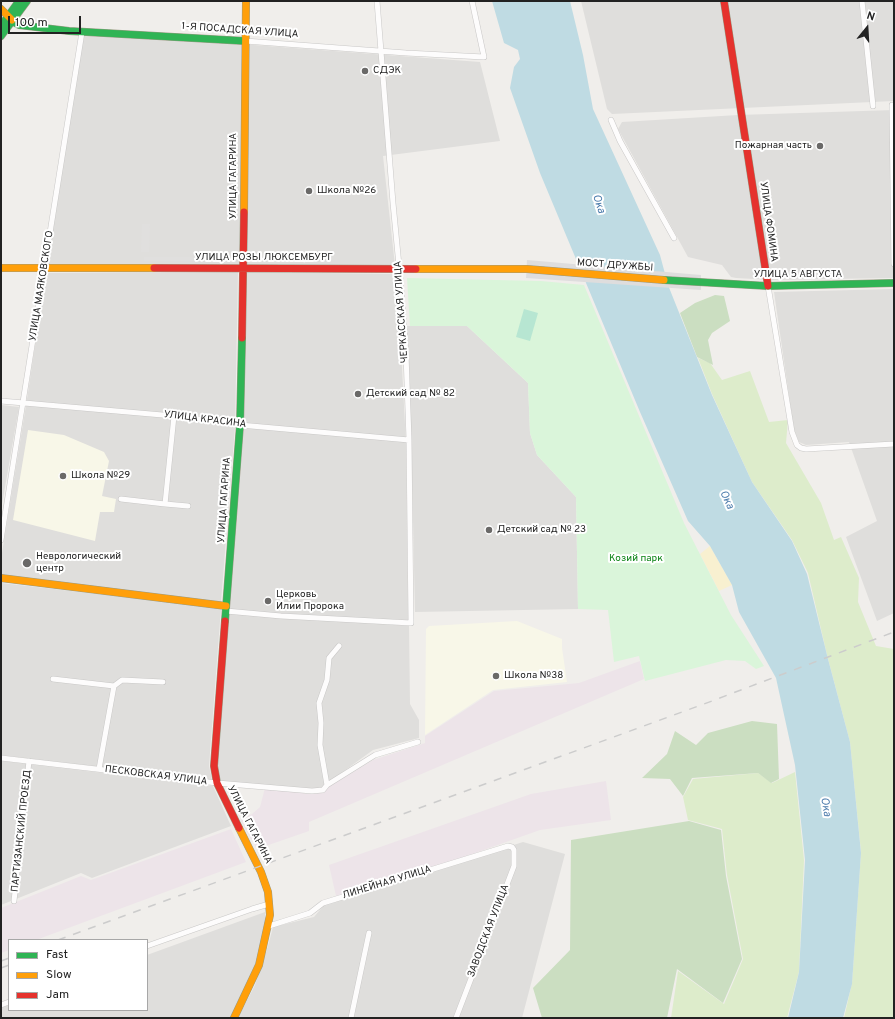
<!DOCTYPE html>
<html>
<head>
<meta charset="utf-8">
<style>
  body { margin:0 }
  #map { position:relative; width:895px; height:1019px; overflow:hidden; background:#f0eeeb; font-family:Overpass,sans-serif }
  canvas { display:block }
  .frame { position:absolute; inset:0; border:2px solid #222; pointer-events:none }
  .legend { position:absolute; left:8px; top:939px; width:140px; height:72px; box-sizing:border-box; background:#fff; border:1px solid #a7a7a7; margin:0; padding:5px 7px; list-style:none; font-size:12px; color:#222 }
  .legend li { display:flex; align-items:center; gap:8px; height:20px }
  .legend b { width:20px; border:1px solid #a7a7a7 }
  .north { position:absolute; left:847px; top:8px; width:40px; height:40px; -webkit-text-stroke:3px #fff; paint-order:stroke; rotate:18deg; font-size:11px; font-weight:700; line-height:16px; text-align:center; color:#222 }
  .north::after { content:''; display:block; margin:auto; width:14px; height:18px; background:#222; clip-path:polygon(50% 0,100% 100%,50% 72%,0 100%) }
  .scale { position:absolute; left:8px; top:16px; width:73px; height:18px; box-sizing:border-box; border:2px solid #222; border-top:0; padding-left:5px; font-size:12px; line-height:14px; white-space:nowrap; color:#222; -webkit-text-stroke:3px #fff; paint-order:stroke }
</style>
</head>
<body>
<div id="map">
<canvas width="895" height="1019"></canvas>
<div class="frame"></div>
<ul class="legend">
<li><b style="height:5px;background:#30b455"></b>Fast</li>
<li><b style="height:5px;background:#ff9f0a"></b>Slow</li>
<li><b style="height:5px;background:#e5322d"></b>Jam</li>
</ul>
<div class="north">N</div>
<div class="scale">100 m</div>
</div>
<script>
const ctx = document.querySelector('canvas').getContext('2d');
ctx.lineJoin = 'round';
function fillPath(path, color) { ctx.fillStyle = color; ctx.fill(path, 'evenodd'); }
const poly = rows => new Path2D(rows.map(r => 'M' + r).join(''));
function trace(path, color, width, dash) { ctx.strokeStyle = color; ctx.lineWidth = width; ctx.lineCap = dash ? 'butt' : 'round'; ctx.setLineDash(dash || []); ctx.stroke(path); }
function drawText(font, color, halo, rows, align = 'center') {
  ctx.font = font + ' Overpass,sans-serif'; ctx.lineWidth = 4; ctx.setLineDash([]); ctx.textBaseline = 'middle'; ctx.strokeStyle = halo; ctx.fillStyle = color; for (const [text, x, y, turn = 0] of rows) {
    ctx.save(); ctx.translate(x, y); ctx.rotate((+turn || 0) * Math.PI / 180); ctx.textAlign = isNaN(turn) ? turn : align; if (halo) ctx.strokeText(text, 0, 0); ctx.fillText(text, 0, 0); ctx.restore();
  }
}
fillPath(poly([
  [581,1,894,1,894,101,612,114,607,109],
  [83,34,254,45,480,62,500,141,383,156,395,266,47,265],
  [894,110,894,278,890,278,772,280,736,278,731,277,722,265,688,257,618,129,622,122,738,115],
  [238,271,235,427,221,602,1,575,1,559,27,399,46,273],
  [244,272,397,274,406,443,408,620,282,615,228,609],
  [894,289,894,613,877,621,846,537,877,521,849,442,806,445,799,442,794,430,774,292],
  [406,326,467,326,528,383,530,433,537,455,576,497,578,609,415,612,411,431],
  [1,405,19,407,1,510],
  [1,583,221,608,209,766,212,780,1,755],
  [227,613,409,626,410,704,419,720,419,738,373,750,322,787,313,790,217,782,215,765],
  [1,761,213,786,231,826,92,878,81,873,1,905],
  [523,842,565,854,522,1018,238,1018,255,985,268,946,273,927,314,917,324,905],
  [265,912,266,927,254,970,231,1018,1,1018,1,1008,9,1005,9,1010,147,1010,147,955]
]), '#dfdedc');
fillPath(poly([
  [640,661,644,679,309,822,309,831,257,849,240,820,252,814,260,807,265,788,297,791,306,794,324,793,328,787,373,760,425,743,425,736,494,691,579,683],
  [606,781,611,820,540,830,430,869,412,871,336,896,329,865,531,794],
  [231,829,246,862,36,940,9,940,9,950,1,953,1,908,81,876,91,880]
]), '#ede4e9');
fillPath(poly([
  [28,430,64,435,104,452,109,461,102,496,116,499,114,512,100,512,95,541,13,520],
  [517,621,562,639,562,648,567,682,493,690,425,735,426,629,429,626]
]), '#f8f7e8');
fillPath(poly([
  [698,358,710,363,722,380,750,371,769,422,788,420,786,443,821,503,834,540,841,537,859,578,858,602,876,646,894,649,894,1018,844,1018,852,983,861,852,850,742,827,655,808,573,792,540,752,482,712,394],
  [795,772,804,860,799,972,787,1018,671,1018,678,971,724,1004,743,959,727,875,722,829,688,820,683,797,693,779,758,773,772,783]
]), '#ddeccb');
fillPath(poly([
  [715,295,724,296,730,321,712,333,708,340,713,365,697,357,680,313,695,303],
  [752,721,777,724,779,779,771,783,758,773,692,778,683,796,670,779,642,778,667,754,675,731,696,745,708,733],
  [689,821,721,830,726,876,742,959,723,1003,677,969,667,1018,542,1018,533,988,570,950,571,840]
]), '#cbdec1');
fillPath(poly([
  [710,546,732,585,719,591,700,554]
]), '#f8f0d0');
fillPath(poly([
  [407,278,541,281,584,285,684,523,731,615,764,666,756,669,745,661,726,660,645,681,639,656,614,662,608,610,578,609,576,497,537,455,530,433,528,383,467,326,410,326]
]), '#daf5da');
fillPath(poly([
  [524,309,538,313,530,341,516,337]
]), '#b7e6d2');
fillPath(poly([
  [142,224,150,224,149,252,141,252],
  [144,257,197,257,197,261,144,261]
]), '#e0dfde');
fillPath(poly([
  [492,1,570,1,583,55,593,109,660,255,668,285,712,395,752,482,792,541,807,574,828,659,850,742,861,853,852,984,843,1018,788,1018,799,972,805,860,795,765,776,678,739,612,732,585,710,546,688,521,640,412,540,173,510,88,514,67,520,59,518,50,504,43]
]), '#bfdbe3');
fillPath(poly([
  [527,260,701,275,701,290,526,278]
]), '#dedddd');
const street = poly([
  [862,1,873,106],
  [245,41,406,53,484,57,472,1],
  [892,105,894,264],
  [611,120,620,141,674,238],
  [768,286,792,432,797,445,801,448,806,449,894,444],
  [1,401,174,416,240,425,409,440],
  [121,499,165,504,174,416],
  [165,504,188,506],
  [1,540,82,32],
  [226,611,281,616,411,623,409,440,406,354,400,276,393,203,377,1],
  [53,679,114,686,122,680,163,682],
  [1,758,217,783,312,791,323,790,327,785,375,755,418,742],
  [99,769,114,686],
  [327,785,320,745,321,723,319,703,327,680,329,658,339,646],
  [14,901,29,761],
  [269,926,310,913,323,903,508,846,512,847,514,850,514,866,456,1018],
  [147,946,252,909,269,904],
  [1,1005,9,1002],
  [351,1018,369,933]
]);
const fast = poly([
  [12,21,19,25,69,31,245,41],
  [1,26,19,1],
  [1,36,27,1],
  [664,280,768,286,894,283],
  [225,621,240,425,242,338]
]);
const slow = poly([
  [1,9,12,20],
  [244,212,246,1],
  [1,268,154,268],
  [416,269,527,269,664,280],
  [1,578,226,606],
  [234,1018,259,965,270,915,268,892,261,872,239,828]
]);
const jam = poly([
  [724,1,768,286],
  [154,268,416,269],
  [242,338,244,212],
  [225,621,214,766,217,783,239,828]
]);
trace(street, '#c9c8c7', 6);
trace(fast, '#999a82', 8);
trace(slow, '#999a82', 8);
trace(jam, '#999a82', 8);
trace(street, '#fdfcfc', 5);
trace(fast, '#30b455', 7);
trace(slow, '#ff9f0a', 7);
trace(jam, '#e5322d', 7);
trace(poly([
  [58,940,704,704,894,632],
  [1,961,9,958],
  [1,968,9,965]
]), '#ccc', 1.5, [8, 8]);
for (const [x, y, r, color] of [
  [365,71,4,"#6a6968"],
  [820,146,4,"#6a6968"],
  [309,191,4,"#6a6968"],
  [358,394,4,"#6a6968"],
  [63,476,4,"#6a6968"],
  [489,530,4,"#6a6968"],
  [27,563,5,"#6a6968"],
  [268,601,4,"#6a6968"],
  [496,676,4,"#6a6968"]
]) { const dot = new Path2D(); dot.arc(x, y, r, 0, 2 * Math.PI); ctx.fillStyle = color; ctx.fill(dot); trace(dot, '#fff', 1.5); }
drawText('10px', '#222', '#fff', [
  ["1-Я ПОСАДСКАЯ УЛИЦА",240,31,4],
  ["УЛИЦА ГАГАРИНА",234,176,-90],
  ["УЛИЦА ФОМИНА",768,222,82],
  ["УЛИЦА РОЗЫ ЛЮКСЕМБУРГ",264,258],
  ["МОСТ ДРУЖБЫ",615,266,4],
  ["УЛИЦА 5 АВГУСТА",798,275],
  ["УЛИЦА МАЯКОВСКОГО",42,286,-81],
  ["ЧЕРКАССКАЯ УЛИЦА",402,312,-94],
  ["УЛИЦА КРАСИНА",205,420,7],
  ["УЛИЦА ГАГАРИНА",225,500,-86],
  ["ПЕСКОВСКАЯ УЛИЦА",156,776,7],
  ["УЛИЦА ГАГАРИНА",249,825,63],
  ["ПАРТИЗАНСКИЙ ПРОЕЗД",22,831,-84],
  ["ЛИНЕЙНАЯ УЛИЦА",387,883,-17],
  ["ЗАВОДСКАЯ УЛИЦА",489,931,-69]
]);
drawText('10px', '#222', '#fff', [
  ["СДЭК",373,71],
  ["Пожарная часть",812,146,"right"],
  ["Школа №26",317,191],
  ["Детский сад № 82",366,394],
  ["Школа №29",71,476],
  ["Детский сад № 23",497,530],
  ["Неврологический",36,557],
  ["центр",36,569],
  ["Церковь",276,595],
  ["Илии Пророка",276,607],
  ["Школа №38",504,676]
], 'left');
drawText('10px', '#0c8416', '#fff', [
  ["Козий парк",636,559]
]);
drawText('italic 11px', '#4a7aab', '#fff', [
  ["Ока",598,204,72],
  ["Ока",726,500,65],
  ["Ока",825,807,81]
]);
</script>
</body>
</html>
